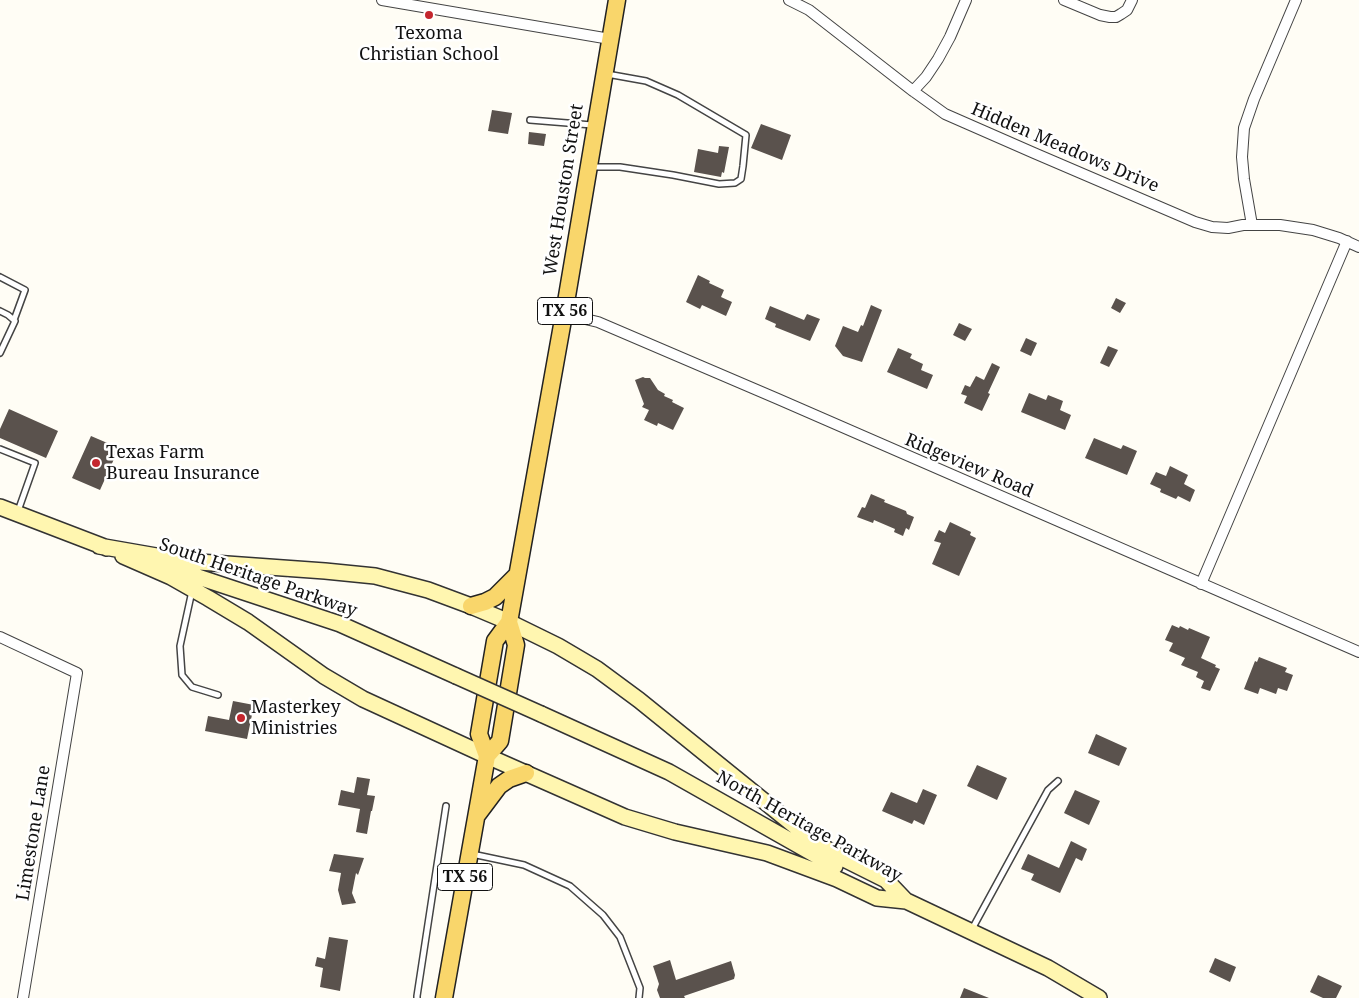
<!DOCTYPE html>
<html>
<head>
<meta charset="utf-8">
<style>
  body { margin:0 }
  canvas { display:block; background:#fffdf5 }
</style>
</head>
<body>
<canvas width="1359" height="998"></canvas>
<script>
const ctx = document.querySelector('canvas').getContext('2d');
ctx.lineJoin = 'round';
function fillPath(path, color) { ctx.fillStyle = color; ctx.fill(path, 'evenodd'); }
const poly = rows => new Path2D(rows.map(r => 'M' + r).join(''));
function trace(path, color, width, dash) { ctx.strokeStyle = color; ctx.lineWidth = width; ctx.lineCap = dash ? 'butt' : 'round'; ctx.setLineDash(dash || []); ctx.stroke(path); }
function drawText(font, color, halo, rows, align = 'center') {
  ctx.font = font + ' "Noto Serif",serif'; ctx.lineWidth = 5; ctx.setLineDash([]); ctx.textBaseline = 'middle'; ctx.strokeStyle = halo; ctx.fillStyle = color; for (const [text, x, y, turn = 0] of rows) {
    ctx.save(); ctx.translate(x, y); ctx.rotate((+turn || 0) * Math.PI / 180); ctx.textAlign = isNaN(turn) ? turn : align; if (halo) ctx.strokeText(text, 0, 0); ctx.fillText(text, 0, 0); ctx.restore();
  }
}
fillPath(poly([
  [492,110,512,113,508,134,488,131],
  [761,124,791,135,782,160,751,148],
  [529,132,546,134,544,146,528,144],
  [719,146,729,147,724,173,722,172,721,177,694,172,698,149,718,153],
  [698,275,710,281,709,283,724,290,721,297,732,302,726,316,702,305,700,309,686,302],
  [1116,298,1126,303,1120,313,1111,308],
  [871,305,882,310,862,362,843,356,835,346,843,326,858,332,861,325,863,326],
  [770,306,804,320,807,314,820,319,810,341,775,327,776,324,765,319],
  [959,323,972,329,965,341,953,335],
  [1026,338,1037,343,1031,356,1020,351],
  [1108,346,1118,350,1109,367,1100,363],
  [898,348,912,354,910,358,923,364,921,370,933,375,927,389,887,372],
  [992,363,1000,367,988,393,990,394,982,411,964,403,967,396,961,394,965,385,970,387,976,376,984,380],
  [643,377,645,378,650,378,658,390,665,394,664,396,673,400,672,402,684,408,673,430,658,423,657,426,644,420,649,410,642,407,644,404,635,380],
  [1029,393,1046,400,1048,395,1063,401,1060,410,1071,415,1065,430,1021,412],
  [9,409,58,431,46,458,0,438,0,429],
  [91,436,119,448,100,490,72,478],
  [1094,438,1121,449,1123,445,1137,451,1127,475,1085,458],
  [1170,466,1188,475,1184,484,1195,490,1190,502,1178,496,1176,499,1160,492,1161,489,1150,484,1156,472,1166,476],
  [871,494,885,500,884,502,906,511,907,514,914,517,909,530,906,528,903,536,894,532,895,529,874,520,873,523,857,517,862,507,865,508],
  [950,522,971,532,970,535,976,538,959,576,932,564,941,543,934,541,939,530,945,533],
  [1172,625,1179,628,1180,626,1188,630,1189,628,1210,637,1201,658,1216,665,1215,667,1220,669,1210,691,1201,688,1204,681,1196,677,1198,672,1181,665,1185,658,1169,651,1173,643,1165,640],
  [1259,657,1287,668,1285,672,1293,675,1287,691,1278,688,1276,694,1260,688,1258,694,1244,689,1255,661,1257,662],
  [233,701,254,705,247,739,205,731,208,716,229,720],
  [1096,734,1127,748,1119,766,1088,753],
  [977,765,1007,778,997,800,967,786],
  [357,777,370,779,367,795,375,796,372,811,371,811,367,834,356,832,360,809,338,805,341,790,354,793],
  [923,789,937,795,924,825,914,820,912,824,882,811,891,792,917,803],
  [1075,790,1100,801,1089,825,1064,813],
  [1071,841,1087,849,1082,861,1076,858,1060,893,1031,880,1034,874,1021,869,1028,854,1059,868],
  [334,854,364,858,358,875,356,873,352,893,356,903,342,905,338,890,341,873,329,871],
  [329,937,348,940,340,991,320,987,323,968,315,966,317,957,325,959],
  [1215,958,1236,967,1230,982,1209,972],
  [670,960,676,980,731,961,735,975,734,979,684,996,685,998,660,998,657,990,659,984,653,966],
  [1318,975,1342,986,1336,998,1323,998,1310,992],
  [964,988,989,998,960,998]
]), '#5a524d');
const service = poly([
  [530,120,592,125],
  [592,167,620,167,673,175,719,184,735,183,741,179,743,166,746,135,678,95,646,81,607,74],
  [0,277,25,290,14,320],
  [0,311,8,315,15,321,0,353],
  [0,449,35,463,18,511],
  [192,591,180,646,182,675,192,687,218,695],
  [472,854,524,865,570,886,603,915,620,937,640,988,639,998],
  [971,931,1048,790,1058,781],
  [417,998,417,996,446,806]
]);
const minor = poly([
  [382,0,610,39],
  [789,0,809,10,913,91,945,114,1034,153,1195,222,1212,227,1228,228,1243,225,1280,225,1313,230,1339,238,1359,247],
  [1064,0,1100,15,1110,17,1116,17,1121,14,1127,10,1132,0],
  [913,91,926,77,938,59,950,37,966,0],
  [1252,225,1244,179,1242,157,1244,128,1254,99,1296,0],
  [564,314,598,322,778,399,1359,652],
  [1201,584,1347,241],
  [0,637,77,673,23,998]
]);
const secondary = poly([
  [0,507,107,548],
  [99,546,185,561,325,571,375,576,428,590,471,606,509,622,558,646,597,669,639,700,806,835,834,854,886,880,906,901],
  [123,556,171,577,208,598,248,622,324,676,363,699,487,756,625,817,675,832,767,853,837,879,877,898,906,901],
  [165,566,340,624,456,676],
  [541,714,669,772,835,866],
  [898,897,1048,968,1099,998]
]);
const primary = poly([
  [471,606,485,602,495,597,516,576],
  [487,756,500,741,516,645,509,622],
  [478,814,499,786,509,779,526,773],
  [444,998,487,756,479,734,495,641,509,622,564,314,617,0]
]);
trace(service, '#444', 8);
trace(minor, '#444', 12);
trace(secondary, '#333', 18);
trace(primary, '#222', 19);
trace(service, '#fff', 5);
trace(minor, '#fff', 10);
trace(secondary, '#fff6b0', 15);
trace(primary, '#f9d66b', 16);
const secondaryBridge = poly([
  [456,676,541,714]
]);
trace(secondaryBridge, '#333', 18, []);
trace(secondaryBridge, '#fff6b0', 15);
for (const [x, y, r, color] of [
  [429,15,5,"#c4262e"],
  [96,463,5,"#c4262e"],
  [241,718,5,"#c4262e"]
]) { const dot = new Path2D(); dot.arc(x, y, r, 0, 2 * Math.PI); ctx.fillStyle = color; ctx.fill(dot); trace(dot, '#fff', 2); }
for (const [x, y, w] of [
  [565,311,55],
  [465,877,55]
]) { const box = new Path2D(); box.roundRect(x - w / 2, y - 13.5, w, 27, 4); ctx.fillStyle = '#fff'; ctx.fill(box); trace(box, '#111', 1); }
drawText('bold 16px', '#111', null, [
  ["TX 56",565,311],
  ["TX 56",465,877]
]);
drawText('18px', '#111', '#fff', [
  ["Texoma",429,34,"center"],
  ["Christian School",429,55,"center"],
  ["Texas Farm",106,453],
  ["Bureau Insurance",106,474],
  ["Masterkey",251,708],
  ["Ministries",251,729]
], 'left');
drawText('18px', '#111', '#fff', [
  ["Hidden Meadows Drive",1065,148,23],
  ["West Houston Street",564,190,-81],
  ["Ridgeview Road",969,466,23],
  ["South Heritage Parkway",258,578,19],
  ["North Heritage Parkway",809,827,29],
  ["Limestone Lane",34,833,-81]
]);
</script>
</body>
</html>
